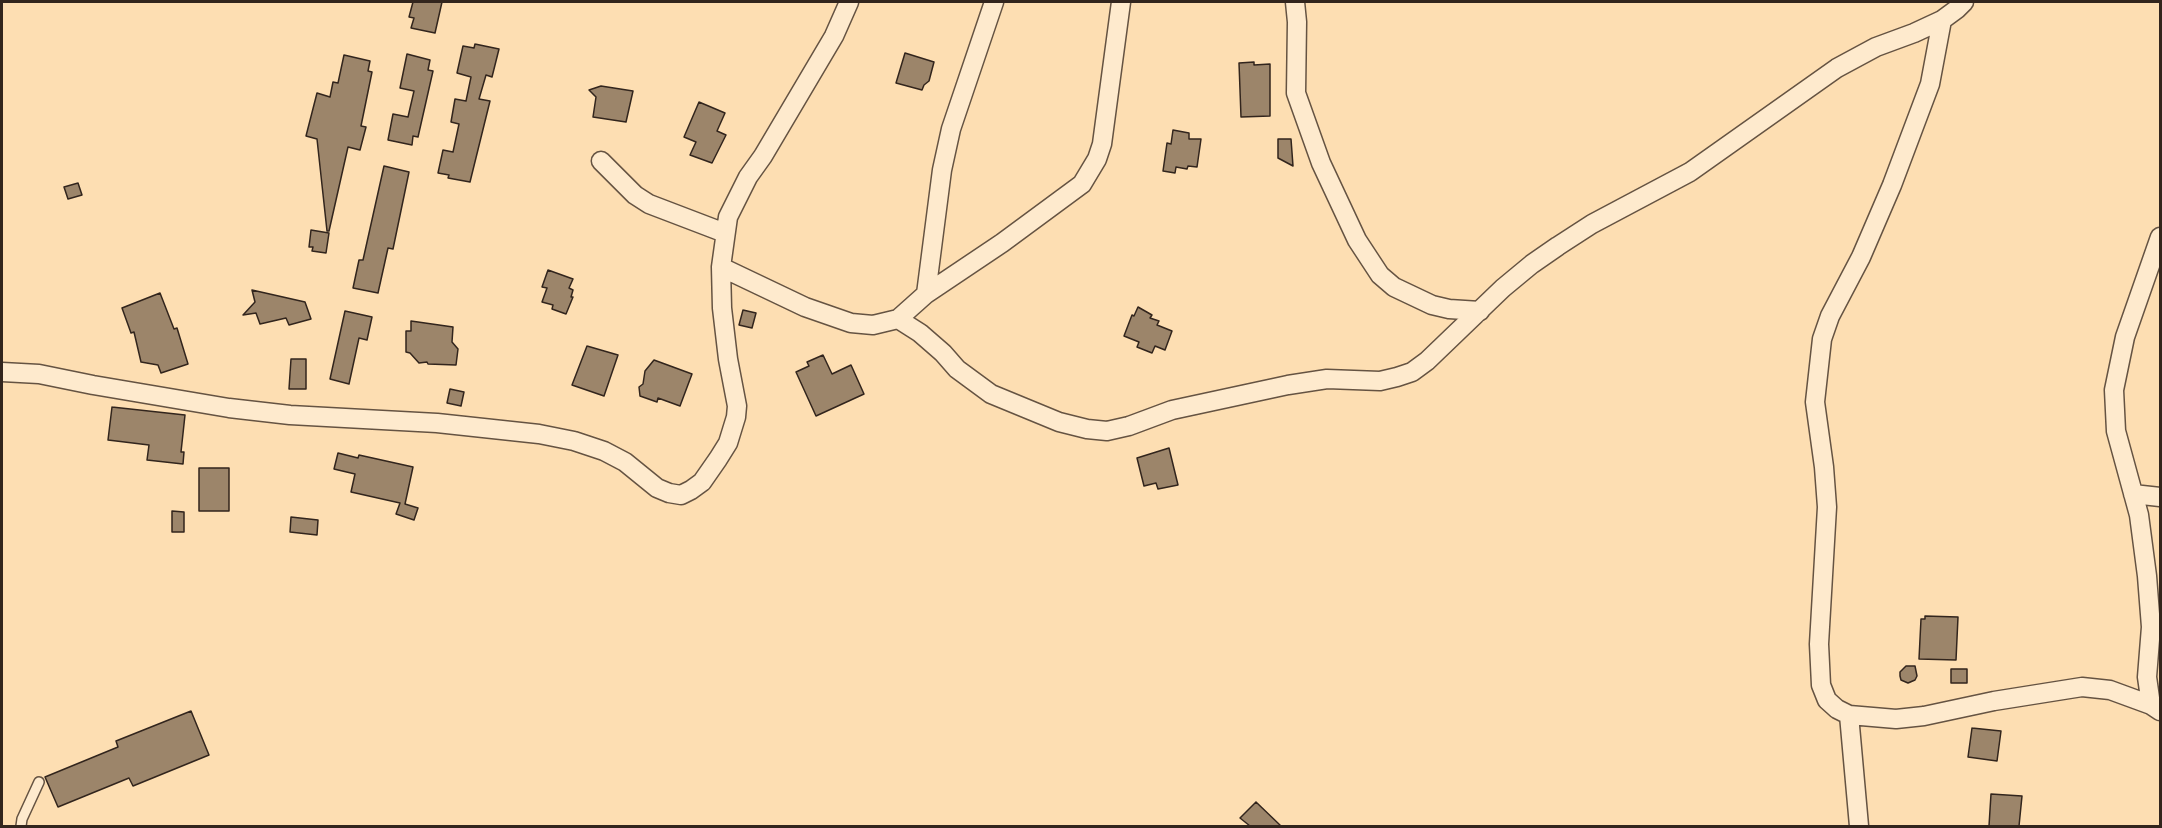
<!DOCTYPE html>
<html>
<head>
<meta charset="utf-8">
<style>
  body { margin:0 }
  #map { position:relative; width:2162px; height:828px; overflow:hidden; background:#fddeb2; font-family:Cardo,serif }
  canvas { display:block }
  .frame { position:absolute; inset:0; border:3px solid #32251d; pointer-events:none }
</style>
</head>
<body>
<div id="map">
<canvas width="2162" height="828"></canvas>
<div class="frame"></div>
</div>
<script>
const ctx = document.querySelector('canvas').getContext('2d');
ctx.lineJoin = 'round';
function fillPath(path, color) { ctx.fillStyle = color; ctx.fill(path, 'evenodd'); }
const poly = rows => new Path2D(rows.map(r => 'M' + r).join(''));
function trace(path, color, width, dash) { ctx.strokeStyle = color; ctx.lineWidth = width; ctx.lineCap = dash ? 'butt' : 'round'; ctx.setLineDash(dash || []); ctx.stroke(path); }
const building = poly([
  [413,2,442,2,435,33,411,28,414,18,409,17,413,2],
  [475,44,499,49,492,77,486,75,479,99,490,101,470,182,448,178,449,175,438,173,443,150,453,152,459,124,451,122,455,99,466,101,471,77,457,73,463,46,474,48,475,44],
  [905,53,934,62,929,81,924,85,922,90,896,83,905,53],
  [407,54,430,60,428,70,433,71,418,137,413,136,412,145,388,140,393,114,408,117,414,91,400,88,407,54],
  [344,55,370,61,368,71,372,72,361,126,366,127,360,150,348,147,329,231,327,231,317,139,306,136,317,93,330,97,333,82,338,83,344,55],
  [1254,62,1254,65,1270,64,1270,116,1241,117,1239,63,1254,62],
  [601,86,633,91,626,122,593,117,596,97,589,90,601,86],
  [699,102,725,113,717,131,726,135,712,163,690,155,696,142,684,137,699,102],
  [1173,130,1189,133,1189,139,1201,139,1197,167,1188,166,1187,169,1176,167,1175,173,1163,171,1167,143,1171,144,1173,130],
  [1278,139,1291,139,1293,166,1278,158,1278,139],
  [384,166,409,172,393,249,388,248,378,293,353,288,359,260,363,260,384,166],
  [78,183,82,195,68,199,64,187,78,183],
  [311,230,329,233,326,253,312,251,313,247,309,247,311,230],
  [548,270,573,279,569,288,573,290,571,297,573,297,566,314,552,309,553,305,542,302,547,288,542,287,548,270],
  [252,290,305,302,311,319,289,325,286,318,260,324,256,313,243,315,255,302,252,290],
  [160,293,174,329,177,328,188,364,161,373,158,365,141,362,134,332,131,333,122,308,160,293],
  [1138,307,1152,315,1150,318,1159,321,1157,325,1172,331,1165,350,1155,346,1152,353,1137,347,1139,342,1124,336,1132,315,1134,316,1138,307],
  [743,310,756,313,752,328,739,325,743,310],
  [345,311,372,317,367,340,359,338,349,384,330,379,345,311],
  [411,321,453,327,452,342,458,349,456,365,428,364,427,362,419,363,410,353,406,352,406,331,411,331,411,321],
  [587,346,618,355,604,396,572,385,587,346],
  [823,355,832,374,851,365,864,394,816,416,796,372,809,366,807,362,823,355],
  [291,359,306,359,306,389,289,389,291,359],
  [654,360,692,374,680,406,658,398,657,402,640,396,639,387,643,384,645,371,654,360],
  [450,389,464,392,461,406,447,403,450,389],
  [112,407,185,415,181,452,184,452,183,464,147,460,149,445,108,440,112,407],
  [1169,448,1178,485,1158,489,1156,483,1144,486,1137,458,1169,448],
  [338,453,358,458,359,455,413,467,405,504,418,508,414,520,396,514,400,503,351,492,355,474,334,469,338,453],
  [199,468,229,468,229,511,199,511,199,468],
  [172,511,184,512,184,532,172,532,172,511],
  [291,517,318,520,317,535,290,532,291,517],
  [1925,616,1958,617,1956,660,1919,659,1921,619,1925,619,1925,616],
  [1906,666,1915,666,1917,676,1915,680,1908,683,1901,680,1900,676,1900,672,1906,666],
  [1951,669,1967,669,1967,683,1951,683,1951,669],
  [191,711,209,755,133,786,129,778,58,807,45,777,118,747,116,741,191,711],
  [1972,728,2001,731,1997,761,1968,757,1972,728],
  [1991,794,2022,796,2019,826,1989,826,1991,794],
  [1256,802,1281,826,1250,826,1240,818,1256,802]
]);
fillPath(building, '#9c856a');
trace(building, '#32251d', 1.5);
const lane = poly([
  [21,826,22,819,39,782]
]);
const street = poly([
  [1295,2,1297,22,1296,93,1321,163,1357,240,1380,275,1394,287,1432,305,1449,309,1480,311],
  [1942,20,1930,84,1892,185,1861,257,1830,316,1822,339,1815,402,1824,467,1827,507,1819,644,1821,685,1827,700,1837,709,1849,715,1861,716,1896,719,1924,716,1994,701,2082,687,2110,690,2151,705,2160,711],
  [601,161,635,195,649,204,725,233],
  [721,267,805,307,851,323,873,325,898,319,926,294,1002,243,1082,184,1097,159,1102,144,1121,2],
  [926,294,942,170,951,129,994,2],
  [898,319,920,333,943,353,957,369,991,394,1059,422,1087,429,1107,431,1129,426,1172,410,1288,385,1327,379,1380,381,1397,377,1412,372,1427,361,1503,288,1532,264,1558,246,1592,224,1690,172,1837,68,1876,47,1914,33,1942,20,1957,9,1964,2],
  [2,372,39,374,93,385,229,408,290,415,437,423,539,434,574,441,604,451,625,462,657,488,669,493,681,495,691,490,702,482,718,459,728,443,736,417,737,406,728,359,722,308,721,267,728,217,748,177,763,156,834,36,849,2],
  [2133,494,2160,497],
  [2151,705,2147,677,2151,627,2147,576,2139,515,2116,431,2114,390,2125,337,2160,237],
  [1849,715,1859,826]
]);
trace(lane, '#655342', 12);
trace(street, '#655342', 21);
trace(lane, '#feeacd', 9);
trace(street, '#feeacd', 18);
</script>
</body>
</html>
